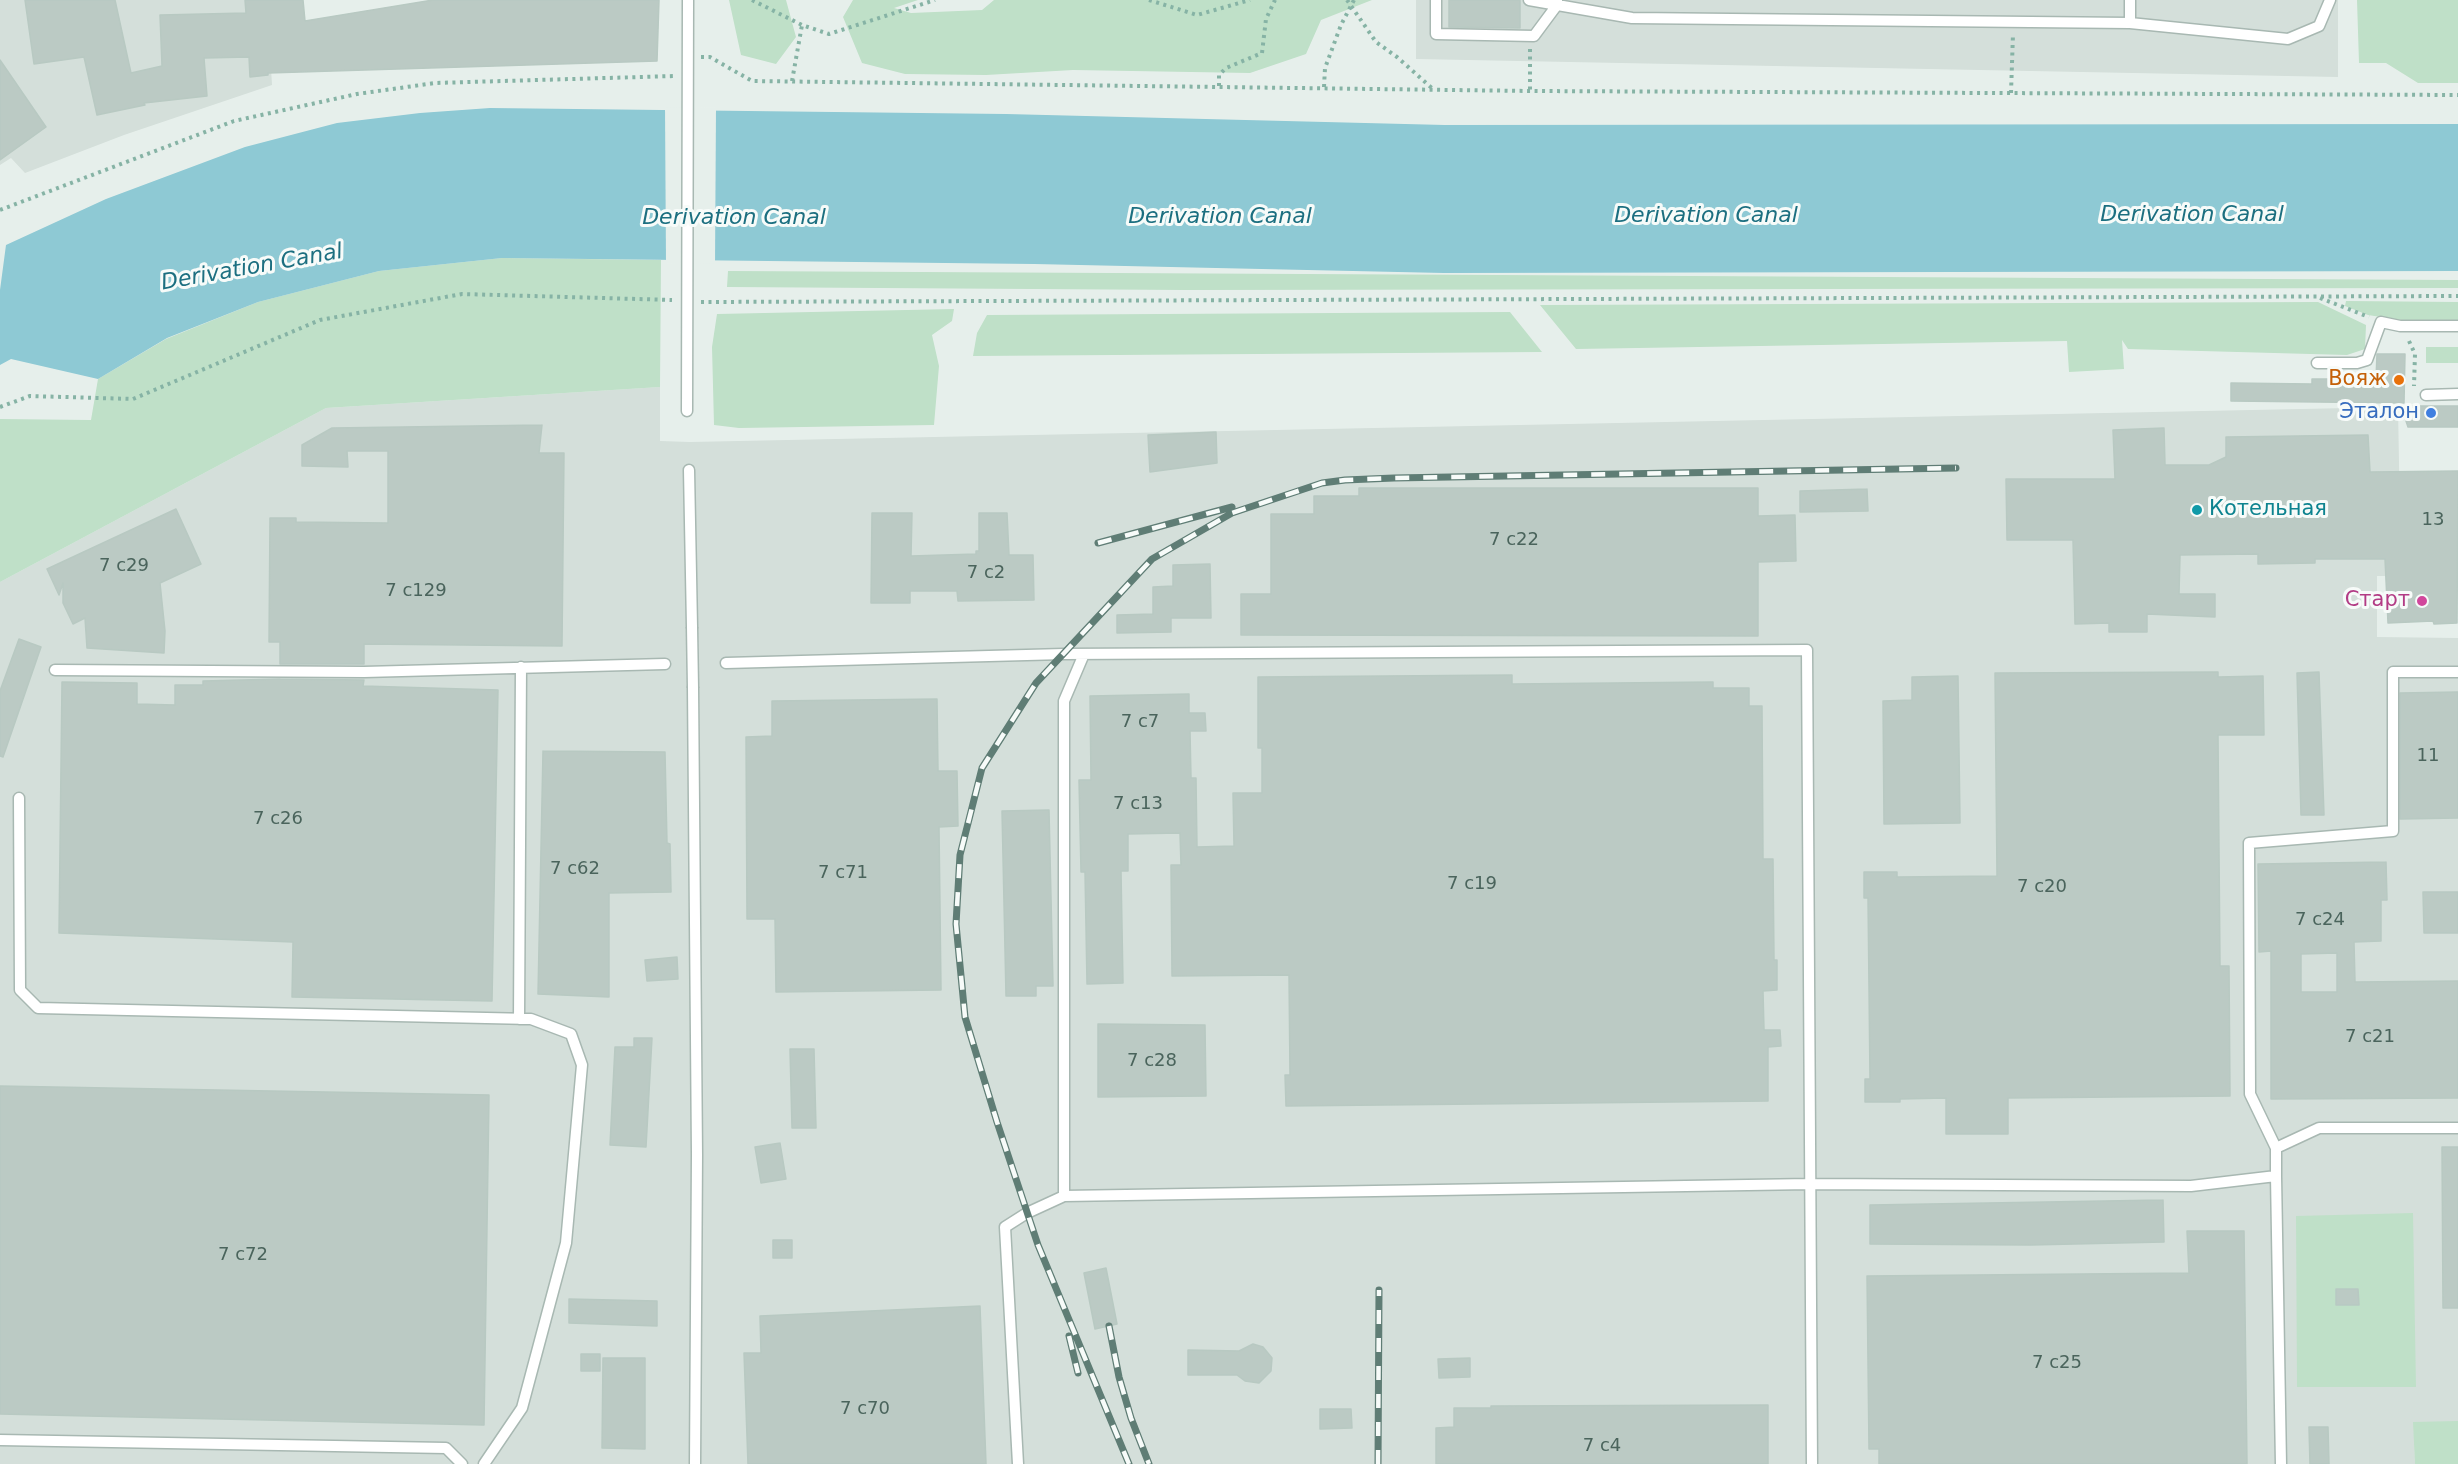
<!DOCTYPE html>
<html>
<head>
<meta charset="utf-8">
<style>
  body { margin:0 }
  canvas { display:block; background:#e6efeb }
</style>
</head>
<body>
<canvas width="2458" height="1464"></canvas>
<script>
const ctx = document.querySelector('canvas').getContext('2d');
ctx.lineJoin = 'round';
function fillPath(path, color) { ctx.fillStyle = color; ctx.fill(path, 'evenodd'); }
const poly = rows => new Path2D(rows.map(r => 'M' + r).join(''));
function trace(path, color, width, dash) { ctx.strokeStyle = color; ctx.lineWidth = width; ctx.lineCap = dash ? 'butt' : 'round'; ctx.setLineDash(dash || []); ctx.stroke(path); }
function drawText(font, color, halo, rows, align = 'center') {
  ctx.font = font + ' "DejaVu Sans",sans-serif'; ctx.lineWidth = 6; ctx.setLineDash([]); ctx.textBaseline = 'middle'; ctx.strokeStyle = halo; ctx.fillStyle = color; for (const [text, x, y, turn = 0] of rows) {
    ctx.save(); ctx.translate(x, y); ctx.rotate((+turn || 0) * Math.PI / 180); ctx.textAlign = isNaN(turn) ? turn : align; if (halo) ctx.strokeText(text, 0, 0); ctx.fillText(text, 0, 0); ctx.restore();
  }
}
fillPath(poly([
  [0,0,267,0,272,85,124,135,25,173,11,158,0,165],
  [1416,0,2338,0,2338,77,1416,59],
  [660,387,660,441,690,442,2398,407,2401,576,2377,576,2377,637,2458,638,2458,1422,2414,1422,2415,1464,0,1464,0,582,326,408]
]), '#d4dfda');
fillPath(poly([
  [729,0,786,0,796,37,776,64,741,55],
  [853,0,918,0,894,8,911,13,982,10,994,0,1372,0,1321,20,1306,54,1250,73,1073,70,986,75,905,74,862,63,843,17],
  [2357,0,2458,0,2458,83,2418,83,2386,63,2359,63],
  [502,258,661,260,660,387,326,408,0,582,0,419,91,420,98,379,166,339,258,302,379,271],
  [728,271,2458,280,2458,288,1185,290,727,287],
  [2346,301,2458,302,2458,323,2400,320,2368,315,2345,306],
  [2318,302,2366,325,2365,349,2347,355,2128,349,2122,340,2124,369,2069,372,2067,341,1576,349,1540,305],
  [954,309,952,321,932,335,939,366,934,425,739,428,714,425,712,347,717,314],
  [1510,312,1542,352,973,356,977,333,987,315],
  [2426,347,2458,347,2458,363,2426,363],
  [2413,1213,2416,1387,2297,1387,2296,1216],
  [2458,1421,2458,1464,2415,1464,2413,1422]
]), '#bfe0c8');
fillPath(poly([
  [490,108,1006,114,1445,125,2458,124,2458,271,1444,273,1034,264,502,258,379,271,258,302,167,338,98,379,11,359,0,365,0,290,6,245,106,199,245,147,337,123,420,113]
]), '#8ec9d4');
fillPath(poly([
  [665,107,716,108,715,264,666,263]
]), '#e6efeb');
const building = poly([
  [25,0,115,0,131,73,162,66,160,15,246,13,245,0,303,0,305,21,433,0,659,0,657,61,268,73,268,75,250,77,249,57,204,58,207,96,144,103,145,105,97,115,84,57,34,64,25,0],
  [1449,0,1520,0,1520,28,1449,27,1449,0],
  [0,60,46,127,0,160,0,60],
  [2377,354,2405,354,2404,403,2231,401,2231,383,2312,384,2312,379,2376,379,2377,354],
  [2401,406,2458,406,2458,427,2408,427,2401,406],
  [542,425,539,453,564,453,562,646,364,644,364,664,280,664,280,642,269,642,270,518,296,518,296,522,388,523,388,451,347,451,348,467,302,466,302,445,332,428,542,425],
  [2164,428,2165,465,2209,465,2226,457,2226,437,2368,435,2370,472,2458,471,2457,623,2434,624,2433,621,2388,623,2385,559,2315,559,2315,563,2258,564,2258,554,2180,555,2179,594,2215,594,2215,617,2147,614,2147,632,2109,632,2109,623,2075,624,2073,540,2007,540,2006,479,2115,479,2113,430,2164,428],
  [1216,432,1217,463,1150,472,1148,435,1216,432],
  [1359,488,1758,488,1758,516,1795,515,1796,561,1758,562,1758,636,1241,635,1241,594,1271,594,1271,514,1314,514,1314,496,1359,496,1359,488],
  [1867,489,1868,511,1800,512,1800,491,1867,489],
  [176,509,201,564,160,583,165,631,164,653,87,648,85,618,73,624,63,603,63,583,59,595,47,569,176,509],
  [872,513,912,513,911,556,976,554,976,551,979,551,979,513,1007,513,1009,555,1033,555,1034,600,958,601,957,591,910,591,910,603,871,603,872,513],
  [1210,564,1211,618,1171,618,1171,632,1117,633,1117,615,1153,614,1153,587,1173,586,1173,565,1210,564],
  [19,639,41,647,3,757,0,756,0,691,19,639],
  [2218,672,2218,677,2263,676,2264,735,2218,735,2220,966,2229,966,2230,1096,2008,1098,2008,1134,1946,1134,1946,1098,1900,1099,1900,1102,1865,1102,1865,1079,1870,1079,1868,898,1864,898,1864,872,1897,872,1897,877,1997,876,1995,673,2218,672],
  [2319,672,2324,815,2301,815,2297,673,2319,672],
  [1512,675,1512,684,1713,682,1713,688,1749,688,1749,706,1762,706,1763,859,1773,859,1774,960,1777,960,1777,990,1763,991,1764,1030,1780,1030,1781,1046,1768,1047,1768,1101,1286,1106,1285,1075,1290,1075,1289,975,1172,976,1171,865,1181,865,1180,833,1128,834,1128,871,1121,871,1123,983,1087,984,1085,872,1081,872,1079,780,1091,780,1090,696,1189,694,1189,713,1205,713,1206,731,1190,731,1191,778,1196,778,1197,847,1234,846,1233,793,1262,793,1262,748,1258,748,1258,677,1512,675],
  [1958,676,1960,823,1884,824,1883,701,1912,700,1912,677,1958,676],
  [280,679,364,680,363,686,498,690,492,1001,292,997,293,942,59,933,62,682,137,683,137,704,175,705,175,685,203,685,203,681,280,679],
  [2458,692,2458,818,2400,819,2400,693,2458,692],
  [937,699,938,771,957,771,958,826,939,827,941,990,776,992,775,919,747,919,746,737,772,736,772,701,937,699],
  [543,751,665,752,667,843,670,844,671,892,609,893,609,997,538,994,543,751],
  [1049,810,1053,986,1036,986,1036,996,1006,996,1002,811,1049,810],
  [2386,862,2387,900,2381,900,2381,941,2354,942,2355,982,2458,981,2458,1098,2271,1099,2271,951,2259,952,2258,864,2386,862],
  [2337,953,2337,992,2301,992,2301,954,2337,953],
  [2423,892,2458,892,2458,933,2424,933,2423,892],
  [677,957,678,979,647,981,645,960,677,957],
  [1098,1024,1205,1025,1206,1096,1098,1097,1098,1024],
  [634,1038,652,1038,646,1147,610,1145,615,1047,634,1047,634,1038],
  [790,1049,814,1049,816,1128,792,1128,790,1049],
  [0,1086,489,1095,484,1425,0,1414,0,1086],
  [780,1143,786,1179,761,1183,755,1147,780,1143],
  [2442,1147,2458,1147,2458,1308,2443,1308,2442,1147],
  [2163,1200,2164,1242,2030,1245,1870,1244,1870,1205,2163,1200],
  [2187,1231,2244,1231,2247,1464,1879,1464,1879,1449,1869,1449,1867,1276,2189,1273,2187,1231],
  [773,1240,792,1240,792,1258,773,1258,773,1240],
  [1106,1268,1117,1324,1095,1329,1084,1273,1106,1268],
  [2336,1289,2358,1289,2359,1305,2336,1305,2336,1289],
  [569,1299,657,1301,657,1326,569,1323,569,1299],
  [980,1306,986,1464,748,1464,744,1353,761,1353,760,1316,980,1306],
  [1253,1344,1263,1347,1272,1358,1271,1371,1259,1383,1245,1381,1237,1375,1188,1375,1188,1350,1239,1351,1253,1344],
  [581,1354,600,1354,600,1371,581,1371,581,1354],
  [603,1358,645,1358,645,1449,602,1448,603,1358],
  [1470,1358,1470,1377,1439,1378,1438,1359,1470,1358],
  [1768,1405,1768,1464,1436,1464,1436,1428,1454,1427,1454,1408,1491,1408,1491,1406,1768,1405],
  [1320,1409,1351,1409,1352,1428,1320,1429,1320,1409],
  [2309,1427,2328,1427,2329,1464,2310,1464,2309,1427]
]);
fillPath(building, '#bbcac4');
trace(building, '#b8c9c2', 1.5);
const lane = poly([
  [1436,0,1436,34,1534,36,1557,5,1557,0],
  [1529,0,1632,18,2130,23,2130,0],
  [2130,23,2288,39,2319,26,2330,0],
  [2317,363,2357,363,2367,360,2381,322,2400,326,2458,326],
  [2426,395,2458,394],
  [687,411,688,0],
  [689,470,692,627],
  [726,663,1064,654,1807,650,1812,1464],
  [55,670,364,672,665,664],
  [693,688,697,1155,695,1464],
  [19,798,20,990,38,1008,531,1019,571,1034,582,1065,566,1243,522,1408,484,1464],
  [519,1019,521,667],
  [2276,1148,2250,1094,2249,843,2393,831,2393,672,2458,672],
  [2276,1176,2276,1148,2319,1128,2458,1128],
  [1064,1196,1064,701,1084,654],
  [0,1440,446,1448,462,1464],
  [1018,1464,1005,1227,1027,1213,1064,1196,1810,1184,2191,1186,2276,1176,2281,1464]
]);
trace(lane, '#a8b8b2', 13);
trace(poly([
  [752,0,802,25,829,34,935,0],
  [1149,0,1197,15,1250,0],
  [1347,0,1376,42,1397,57,1433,89],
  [1530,49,1530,91],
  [701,57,710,57,752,81,1530,91,2458,95],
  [792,81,802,25],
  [1219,86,1219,75,1226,68,1262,53,1266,19,1275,0],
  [1324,87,1325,68,1341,25,1354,0],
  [2011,93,2013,34],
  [0,210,234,121,357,94,435,83,675,76],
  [2320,298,2369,317],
  [701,302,2458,296],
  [2409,341,2415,354,2414,386],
  [0,407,30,396,133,399,320,320,462,294,672,300]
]), '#86b3a5', 4, [3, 4.5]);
trace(lane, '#fff', 10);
const rail = poly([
  [1098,543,1232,507],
  [1109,1326,1119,1377,1131,1418,1149,1464],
  [1069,1336,1078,1373],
  [1129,1464,1038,1245,997,1122,965,1017,956,924,960,855,982,768,1036,683,1152,559,1232,513,1322,483,1345,480,1394,478,1956,468],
  [1378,1464,1379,1290]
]);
trace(rail, '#5f7d75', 7);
trace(rail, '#f7fbf9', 4.5, [14]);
const laneBridge = poly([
  [692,627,693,688]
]);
trace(laneBridge, '#a8b8b2', 13, []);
trace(laneBridge, '#fff', 10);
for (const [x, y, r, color] of [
  [2399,380,6,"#e8710a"],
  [2431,413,6,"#3f7fe0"],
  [2197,510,6,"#0f9aa8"],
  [2422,601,6,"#d1479c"]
]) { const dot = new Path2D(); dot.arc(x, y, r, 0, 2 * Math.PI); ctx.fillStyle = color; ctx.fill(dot); trace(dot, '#f7fbf9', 2); }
drawText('18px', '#4a645c', null, [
  ["13",2433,520],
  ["7 с22",1514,540],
  ["7 с29",124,566],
  ["7 с2",986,573],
  ["7 с129",416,591],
  ["7 с7",1140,722],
  ["11",2428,756],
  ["7 с13",1138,804],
  ["7 с26",278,819],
  ["7 с62",575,869],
  ["7 с71",843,873],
  ["7 с19",1472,884],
  ["7 с20",2042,887],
  ["7 с24",2320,920],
  ["7 с21",2370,1037],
  ["7 с28",1152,1061],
  ["7 с72",243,1255],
  ["7 с25",2057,1363],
  ["7 с70",865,1409],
  ["7 с4",1602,1446]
]);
drawText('21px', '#c56008', '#f7fbf9', [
  ["Вояж",2387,380]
], 'right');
drawText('21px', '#366cbe', '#f7fbf9', [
  ["Эталон",2419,413]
], 'right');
drawText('21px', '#0d838f', '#f7fbf9', [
  ["Котельная",2209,510]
], 'left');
drawText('21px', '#b23c85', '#f7fbf9', [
  ["Старт",2410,601]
], 'right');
drawText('italic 22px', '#1c6f80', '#f7fbf9', [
  ["Derivation Canal",2192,215],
  ["Derivation Canal",1706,216],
  ["Derivation Canal",1220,217],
  ["Derivation Canal",734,218],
  ["Derivation Canal",252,268,-10]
]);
</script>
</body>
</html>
